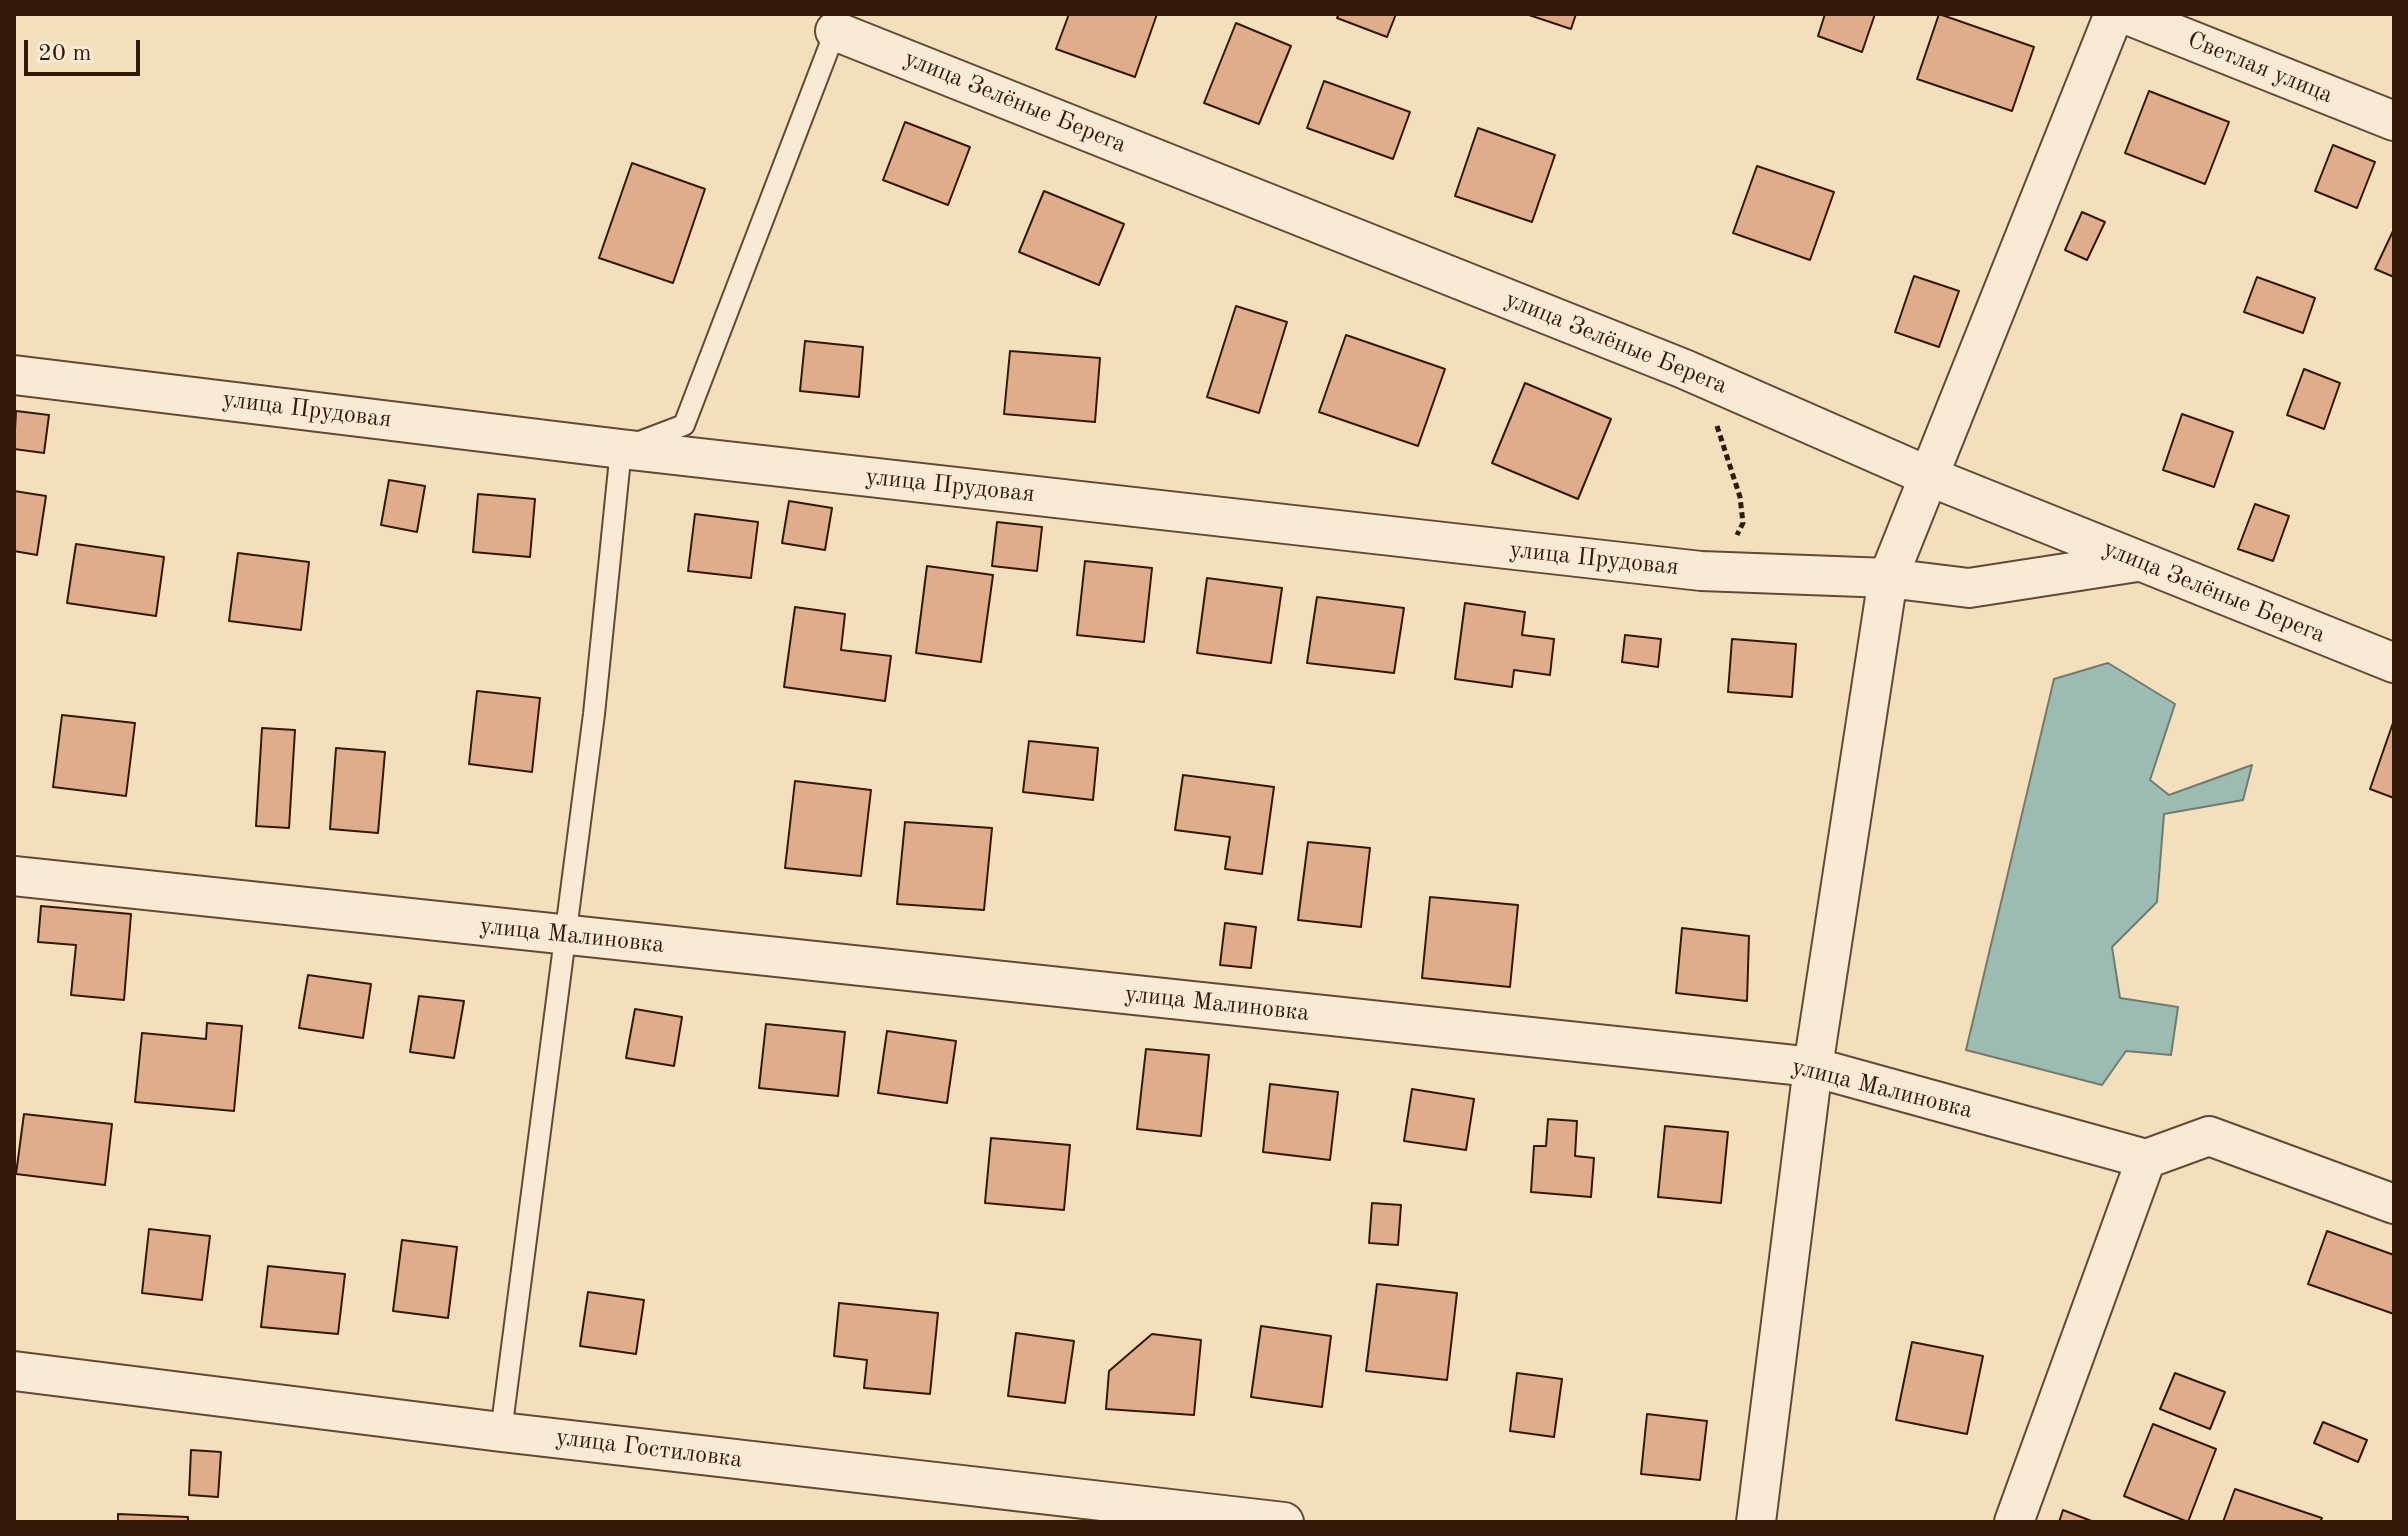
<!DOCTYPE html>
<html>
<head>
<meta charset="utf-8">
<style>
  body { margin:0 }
  #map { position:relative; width:2408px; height:1536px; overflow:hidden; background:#f4dfbd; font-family:"Old Standard TT",serif }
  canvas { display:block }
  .frame { position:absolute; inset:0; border:16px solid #331707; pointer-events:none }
  .scale { position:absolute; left:24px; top:40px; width:116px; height:36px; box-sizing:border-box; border:4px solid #331707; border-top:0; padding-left:10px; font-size:24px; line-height:28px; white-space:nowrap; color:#331707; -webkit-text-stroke:6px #f8ead4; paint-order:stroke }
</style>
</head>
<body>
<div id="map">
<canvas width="2408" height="1536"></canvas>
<div class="frame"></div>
<div class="scale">20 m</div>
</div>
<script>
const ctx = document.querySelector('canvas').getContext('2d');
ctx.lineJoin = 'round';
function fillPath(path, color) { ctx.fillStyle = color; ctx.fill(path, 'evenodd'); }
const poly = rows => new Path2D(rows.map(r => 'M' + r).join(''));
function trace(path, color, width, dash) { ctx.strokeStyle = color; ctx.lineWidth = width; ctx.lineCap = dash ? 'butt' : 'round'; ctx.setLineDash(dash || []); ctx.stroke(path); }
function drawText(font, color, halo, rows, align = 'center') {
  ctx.font = font + ' "Old Standard TT",serif'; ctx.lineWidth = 8; ctx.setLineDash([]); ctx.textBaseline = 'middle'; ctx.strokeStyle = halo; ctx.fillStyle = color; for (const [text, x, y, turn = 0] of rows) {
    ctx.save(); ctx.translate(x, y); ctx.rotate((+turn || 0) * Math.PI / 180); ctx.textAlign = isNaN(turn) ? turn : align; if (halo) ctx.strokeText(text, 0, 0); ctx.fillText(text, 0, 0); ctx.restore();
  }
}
const water = poly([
  [2108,663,2175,704,2150,780,2169,795,2252,765,2243,800,2164,814,2157,902,2112,947,2120,998,2178,1007,2171,1055,2126,1051,2102,1085,1966,1050,2054,679,2108,663]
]);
fillPath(water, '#9cbcb3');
trace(water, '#727a6e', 2);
const building = poly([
  [1069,14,1157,14,1135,77,1056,49,1069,14],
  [1339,14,1396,14,1387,37,1337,18,1339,14],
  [1526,14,1576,14,1571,29,1526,14],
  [1825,14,1875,14,1862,52,1818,36,1825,14],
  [1939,14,2034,47,2012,111,1917,79,1939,14],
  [1236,23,1291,46,1259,124,1204,103,1236,23],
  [1324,81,1410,112,1393,159,1307,128,1324,81],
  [2149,91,2229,122,2205,184,2125,153,2149,91],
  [905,122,970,147,948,205,883,180,905,122],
  [1478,128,1555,155,1532,222,1455,196,1478,128],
  [2333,145,2375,162,2357,208,2315,191,2333,145],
  [632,163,705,189,673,283,599,258,632,163],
  [1757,166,1834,192,1810,260,1733,233,1757,166],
  [1044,191,1124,224,1099,285,1019,252,1044,191],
  [2082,212,2105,222,2087,260,2065,250,2082,212],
  [2394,229,2394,277,2375,269,2394,229],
  [1914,276,1959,291,1939,347,1895,332,1914,276],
  [2257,277,2315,298,2303,333,2244,312,2257,277],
  [1236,306,1287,322,1259,413,1207,397,1236,306],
  [1346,335,1445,369,1418,446,1319,412,1346,335],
  [805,341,863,347,859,397,800,391,805,341],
  [1010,351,1100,358,1095,422,1004,414,1010,351],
  [2304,369,2340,383,2324,429,2287,415,2304,369],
  [1525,383,1611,419,1578,499,1492,463,1525,383],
  [16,411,49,415,44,453,14,449,16,411],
  [2182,414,2233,432,2214,487,2163,470,2182,414],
  [389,480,425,486,417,532,381,525,389,480],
  [14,491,46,496,37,555,14,551,14,491],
  [478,494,535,499,530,557,473,552,478,494],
  [789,501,832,508,825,550,782,543,789,501],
  [2255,504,2289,516,2273,561,2238,549,2255,504],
  [695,514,758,522,751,578,688,571,695,514],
  [997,522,1042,527,1037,571,992,566,997,522],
  [76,544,164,557,156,616,67,603,76,544],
  [238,553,309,562,301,630,229,621,238,553],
  [1085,561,1152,568,1144,642,1077,635,1085,561],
  [927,566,993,575,981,662,916,653,927,566],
  [1207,578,1282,588,1271,663,1197,653,1207,578],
  [1317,597,1404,608,1394,673,1307,663,1317,597],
  [1465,603,1525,612,1522,635,1554,639,1550,675,1514,670,1512,687,1455,679,1465,603],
  [795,607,845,614,841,650,891,656,885,701,784,687,795,607],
  [1625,635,1661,639,1658,667,1622,662,1625,635],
  [1732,639,1796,644,1792,697,1728,692,1732,639],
  [477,691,540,698,532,772,469,764,477,691],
  [62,715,135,723,126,796,53,787,62,715],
  [2394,720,2394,798,2370,789,2394,720],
  [262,728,295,730,289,828,256,826,262,728],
  [1029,741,1098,748,1093,800,1023,792,1029,741],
  [336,748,385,752,378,833,330,829,336,748],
  [1183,775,1274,787,1262,874,1225,869,1230,837,1175,830,1183,775],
  [795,781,871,790,861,876,785,868,795,781],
  [905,822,992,828,984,910,897,904,905,822],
  [1308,842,1370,848,1361,927,1298,920,1308,842],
  [1430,897,1518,905,1510,987,1422,978,1430,897],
  [41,906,131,914,124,1000,71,995,76,945,38,942,41,906],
  [1225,923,1256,927,1251,968,1220,965,1225,923],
  [1682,928,1749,936,1747,1001,1676,993,1682,928],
  [308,975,371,984,363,1038,299,1028,308,975],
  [419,996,464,1001,454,1058,410,1052,419,996],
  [635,1009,682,1017,674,1066,626,1058,635,1009],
  [207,1023,242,1026,234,1111,135,1102,142,1033,206,1039,207,1023],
  [766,1024,845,1032,838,1096,759,1088,766,1024],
  [887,1031,956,1041,947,1103,878,1093,887,1031],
  [1146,1049,1209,1055,1201,1136,1137,1129,1146,1049],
  [1270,1084,1338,1092,1330,1160,1263,1152,1270,1084],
  [1412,1089,1474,1099,1466,1150,1404,1141,1412,1089],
  [24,1114,112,1124,105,1185,16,1174,24,1114],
  [1548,1119,1577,1121,1575,1156,1594,1158,1591,1197,1531,1192,1534,1146,1546,1146,1548,1119],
  [1665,1126,1728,1132,1721,1203,1658,1197,1665,1126],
  [991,1138,1070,1145,1064,1210,985,1203,991,1138],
  [1372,1203,1401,1205,1398,1245,1369,1243,1372,1203],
  [149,1229,210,1236,202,1300,142,1293,149,1229],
  [2327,1231,2394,1255,2394,1314,2308,1284,2327,1231],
  [402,1240,457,1247,448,1318,393,1311,402,1240],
  [268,1266,345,1274,338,1334,261,1327,268,1266],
  [1377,1284,1457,1293,1447,1380,1366,1371,1377,1284],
  [588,1292,644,1300,636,1354,580,1346,588,1292],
  [839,1303,938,1313,930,1394,864,1388,867,1360,834,1356,839,1303],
  [1261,1326,1331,1336,1322,1407,1251,1397,1261,1326],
  [1016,1333,1074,1341,1065,1403,1008,1396,1016,1333],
  [1152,1334,1201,1340,1194,1415,1106,1409,1109,1371,1152,1334],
  [1912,1342,1983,1356,1967,1434,1896,1420,1912,1342],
  [1517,1373,1562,1379,1554,1437,1510,1431,1517,1373],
  [2175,1373,2225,1392,2210,1429,2160,1409,2175,1373],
  [1647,1414,1707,1421,1700,1480,1641,1474,1647,1414],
  [2323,1422,2367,1440,2358,1462,2314,1443,2323,1422],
  [2153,1424,2216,1449,2188,1522,2124,1496,2153,1424],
  [191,1450,221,1452,218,1497,189,1495,191,1450],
  [2235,1489,2322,1518,2320,1522,2223,1522,2235,1489],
  [2063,1510,2094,1522,2059,1522,2063,1510],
  [118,1514,188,1517,188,1522,118,1522,118,1514]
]);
fillPath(building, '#e0ad8c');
trace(building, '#331707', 2);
const service = poly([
  [501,1432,594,714,621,449,684,425,838,24]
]);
const minor = poly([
  [2125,14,2394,121],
  [835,31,1684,369,1928,476,2394,663],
  [14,375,621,449,1701,571,1888,578,1969,588,2137,562],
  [14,876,1813,1067,2146,1159,2209,1136,2394,1204],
  [14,1371,501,1432,1284,1522],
  [1756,1522,1813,1067,1888,578,2114,14],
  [2014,1522,2146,1159]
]);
trace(service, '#634934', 24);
trace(minor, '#634934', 42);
trace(poly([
  [1717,426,1740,497,1743,523,1737,535]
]), '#331707', 5, [6, 4]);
trace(service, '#f8ead4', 20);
trace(minor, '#f8ead4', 38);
drawText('24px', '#331707', '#f8ead4', [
  ["Светлая улица",2260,68,22],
  ["улица Зелёные Берега",1015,102,22],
  ["улица Зелёные Берега",1616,343,22],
  ["улица Прудовая",307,410,7],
  ["улица Прудовая",950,486,6],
  ["улица Прудовая",1594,559,6],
  ["улица Зелёные Берега",2214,592,22],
  ["улица Малиновка",572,936,6],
  ["улица Малиновка",1217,1004,6],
  ["улица Малиновка",1882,1089,14],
  ["улица Гостиловка",649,1449,7]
]);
</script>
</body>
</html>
